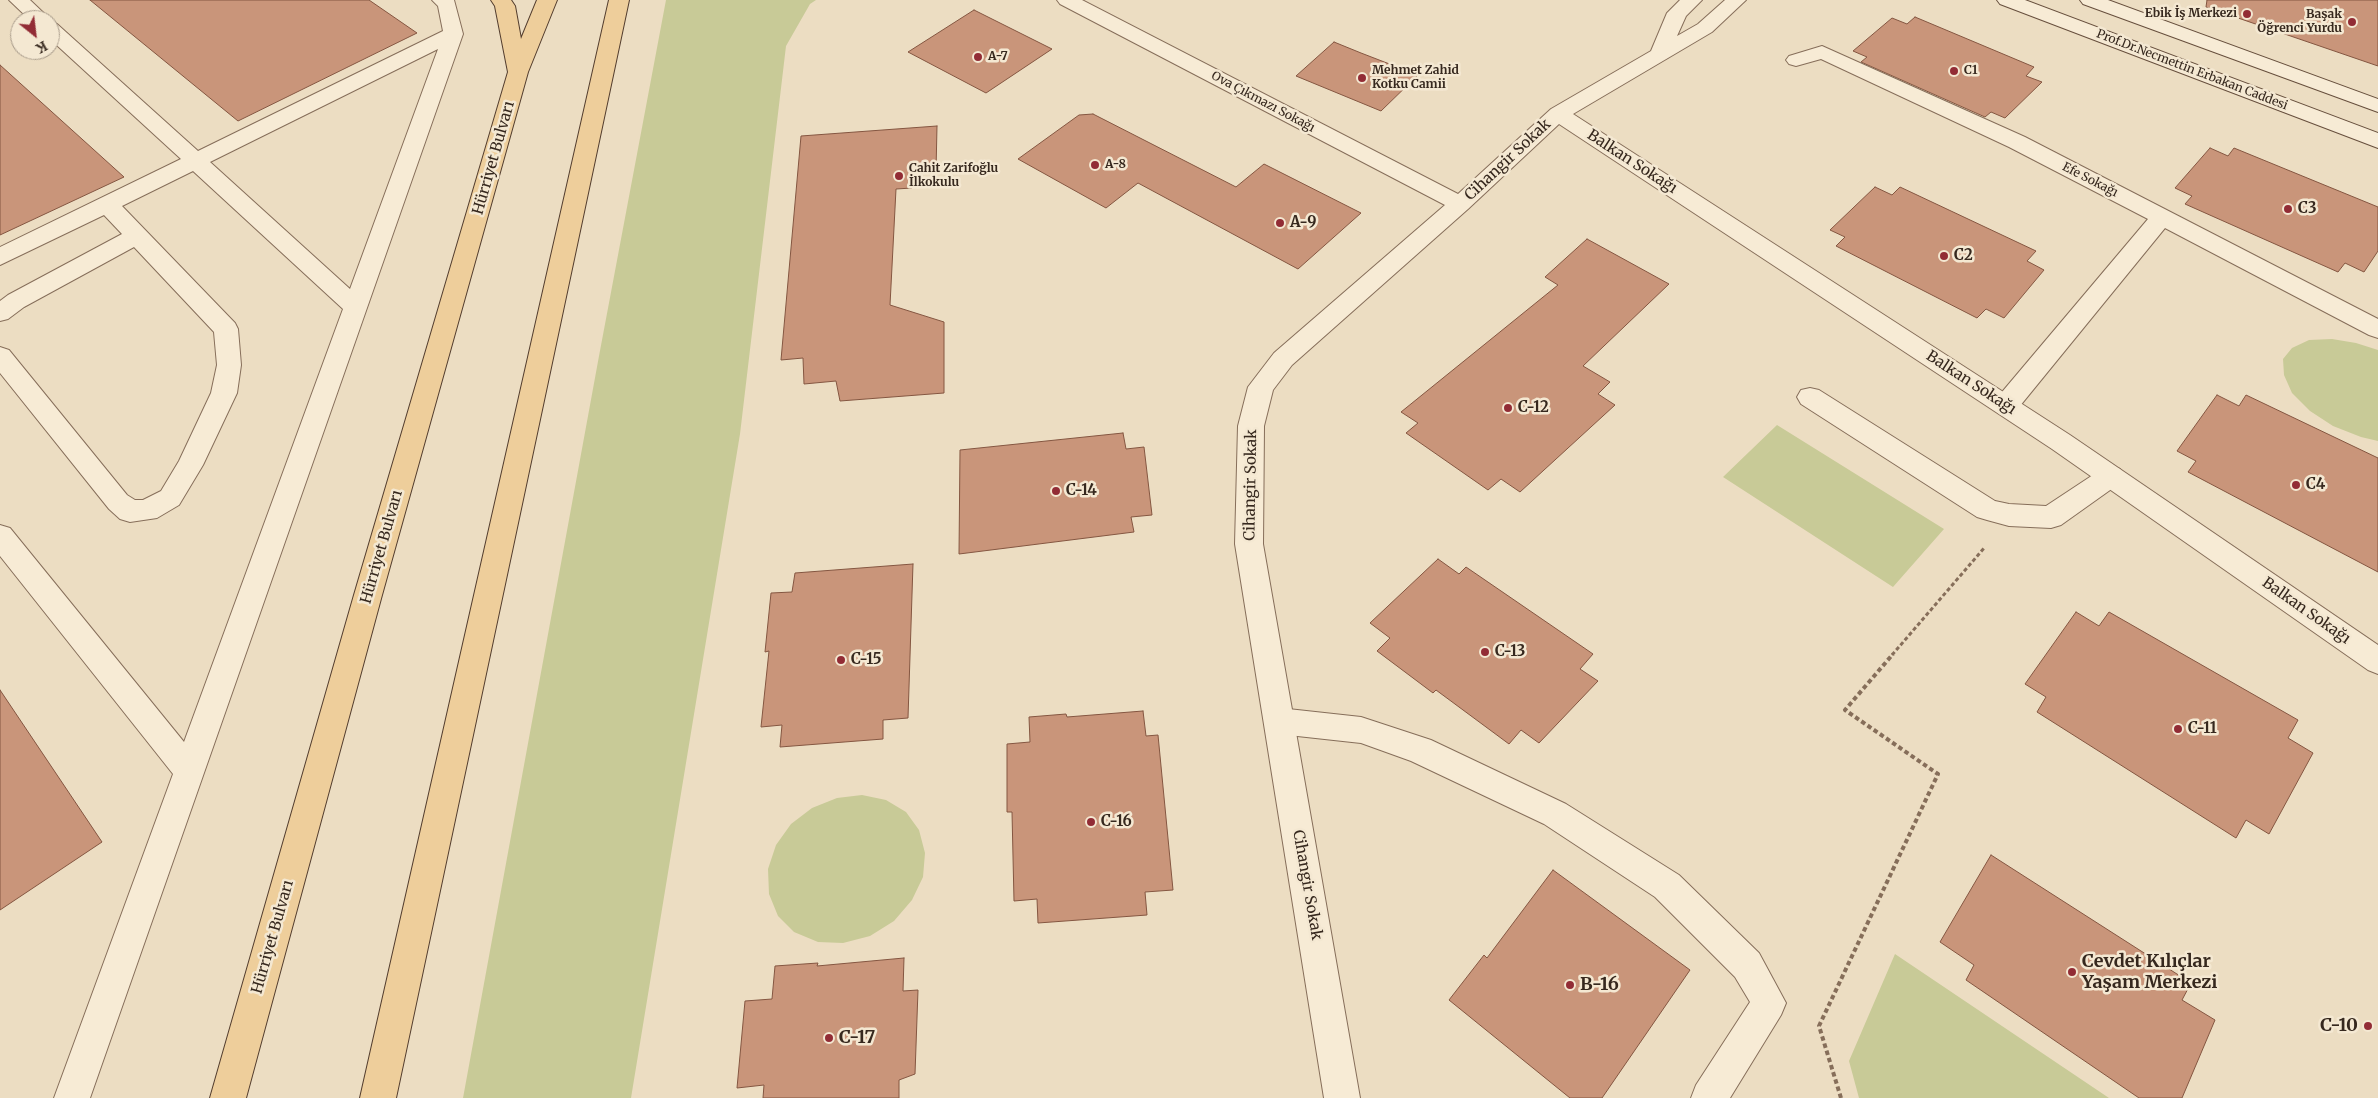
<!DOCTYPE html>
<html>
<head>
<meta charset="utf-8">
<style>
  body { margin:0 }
  #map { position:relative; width:2378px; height:1098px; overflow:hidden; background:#ecddc2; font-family:Merriweather,serif }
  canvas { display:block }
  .north { position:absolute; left:10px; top:10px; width:50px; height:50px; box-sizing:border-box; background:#f4e8d2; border:1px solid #a89b8a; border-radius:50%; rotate:151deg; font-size:14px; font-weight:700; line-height:20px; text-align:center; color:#36281e }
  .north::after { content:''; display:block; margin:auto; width:18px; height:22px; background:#922c35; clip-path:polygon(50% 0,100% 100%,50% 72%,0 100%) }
</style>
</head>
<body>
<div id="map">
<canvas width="2378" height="1098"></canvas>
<div class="north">K</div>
</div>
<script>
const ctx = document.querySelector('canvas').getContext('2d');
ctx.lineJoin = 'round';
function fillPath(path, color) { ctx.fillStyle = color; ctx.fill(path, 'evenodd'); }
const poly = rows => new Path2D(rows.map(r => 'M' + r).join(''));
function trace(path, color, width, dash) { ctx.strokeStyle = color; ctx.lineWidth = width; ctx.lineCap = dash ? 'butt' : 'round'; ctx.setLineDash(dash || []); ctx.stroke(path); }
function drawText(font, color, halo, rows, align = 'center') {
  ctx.font = font + ' Merriweather,serif'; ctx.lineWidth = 5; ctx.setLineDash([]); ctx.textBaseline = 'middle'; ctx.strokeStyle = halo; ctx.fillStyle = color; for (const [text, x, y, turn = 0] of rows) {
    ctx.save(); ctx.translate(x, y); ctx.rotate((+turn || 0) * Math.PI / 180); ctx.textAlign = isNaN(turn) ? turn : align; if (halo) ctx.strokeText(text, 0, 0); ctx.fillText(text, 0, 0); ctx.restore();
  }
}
fillPath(poly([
  [666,0,816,0,810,4,786,46,740,434,631,1098,463,1098,599,356],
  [2332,339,2356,343,2378,350,2378,441,2361,437,2333,426,2310,411,2292,393,2284,375,2283,359,2292,348,2309,340],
  [1777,425,1944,529,1893,587,1723,477],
  [862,795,886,800,906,812,919,830,925,853,923,877,912,900,894,921,870,936,843,943,818,942,794,932,778,916,769,894,768,869,776,845,791,824,812,808,837,798],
  [1895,954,2109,1098,1859,1098,1849,1061]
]), '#c8ca97');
const building = poly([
  [90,0,369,0,417,33,238,121,90,0],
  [2207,0,2378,0,2378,66,2206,7,2207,0],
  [974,10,1052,49,986,93,908,52,974,10],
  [1915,17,2034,67,2026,76,2042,82,2005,118,1991,112,1985,117,1861,62,1867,57,1853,51,1892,18,1907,24,1915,17],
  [1334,42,1361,53,1418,75,1381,111,1296,76,1334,42],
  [0,65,124,177,0,235,0,65],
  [1093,114,1236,187,1264,164,1361,213,1298,269,1138,183,1106,208,1018,159,1079,115,1093,114],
  [937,126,936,172,913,173,912,188,896,189,890,305,944,322,944,393,840,401,836,381,804,384,803,358,781,360,801,136,937,126],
  [2210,148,2228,156,2234,148,2378,207,2378,251,2364,272,2345,263,2338,272,2185,204,2192,196,2175,188,2210,148],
  [1875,187,1892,195,1900,187,2036,251,2027,261,2044,270,2004,318,1986,309,1977,318,1836,246,1845,237,1830,230,1875,187],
  [1587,239,1669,284,1583,366,1610,382,1598,394,1615,405,1520,492,1501,479,1488,490,1406,433,1418,423,1401,412,1558,285,1545,277,1587,239],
  [2217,395,2239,406,2246,395,2378,458,2378,572,2188,472,2196,461,2177,451,2217,395],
  [1123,433,1126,449,1144,447,1152,515,1131,517,1134,532,959,554,960,450,1123,433],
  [1438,559,1459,574,1466,567,1593,654,1580,669,1598,681,1539,743,1521,730,1509,744,1436,690,1433,693,1377,651,1390,638,1370,623,1438,559],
  [913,564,908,718,883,720,883,739,780,747,782,725,761,727,769,651,765,652,771,593,792,592,795,573,913,564],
  [2076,612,2099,626,2109,612,2298,720,2288,738,2313,753,2269,834,2246,820,2236,838,2037,712,2046,697,2025,684,2076,612],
  [0,690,102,842,0,910,0,690],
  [1143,711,1146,736,1158,735,1173,890,1145,892,1147,915,1038,923,1037,899,1014,901,1012,812,1007,812,1007,744,1030,742,1029,717,1066,714,1067,717,1143,711],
  [1991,855,2191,983,2182,1000,2215,1020,2182,1098,2139,1098,1966,980,1974,965,1940,942,1991,855],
  [1553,870,1690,970,1602,1098,1570,1098,1449,1000,1484,955,1487,958,1553,870],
  [904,958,903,991,918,990,915,1074,899,1080,899,1098,763,1098,764,1085,737,1088,745,1001,772,999,775,966,818,963,817,966,904,958]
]);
fillPath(building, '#c9957a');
trace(building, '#845641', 1);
const lane = poly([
  [9,0,30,0,51,20,30,20,9,0],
  [432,0,454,0,463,34,90,1098,54,1098,173,774,0,556,0,525,10,528,184,742,343,309,193,171,122,206,235,323,238,329,241,365,237,393,203,465,179,505,157,518,130,522,120,519,109,509,0,373,0,347,9,350,127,495,135,500,143,500,161,491,179,461,211,393,217,365,214,332,134,247,24,307,8,319,0,321,0,301,8,295,122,234,104,215,0,265,0,247,181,159,50,39,50,22,57,24,198,151,443,31,438,6,432,0],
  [438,49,350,289,210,162,438,49],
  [1822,46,2025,137,2378,319,2378,338,2369,335,2165,228,2015,412,2006,414,1997,412,1993,405,1997,398,2148,219,2009,147,1821,59,1796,66,1789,64,1786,60,1789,56,1822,46],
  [1810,388,1819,390,1995,501,2009,504,2046,506,2102,469,2111,466,2120,469,2124,476,2120,483,2061,525,2051,528,2009,526,1987,520,1977,517,1801,404,1797,397,1801,390,1810,388],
  [1279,708,1361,717,1431,740,1566,804,1679,875,1759,953,1786,1003,1781,1015,1730,1098,1691,1098,1696,1085,1750,1002,1735,977,1655,897,1544,824,1411,761,1361,743,1279,734,1268,730,1264,721,1268,712,1279,708]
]);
const street = poly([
  [1057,0,1082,0,1458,194,1551,109,1651,51,1667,13,1680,0,1702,0,1686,16,1677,36,1698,24,1725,0,1746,0,1712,32,1573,114,2070,435,2378,645,2378,674,2368,670,2052,449,1559,124,1468,209,1292,365,1273,390,1264,426,1263,544,1360,1098,1324,1098,1235,544,1238,426,1248,387,1274,353,1445,205,1060,4,1057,0]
]);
const secondary = poly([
  [1997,0,2025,0,2378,133,2378,148,2000,4,1997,0],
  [2080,0,2108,0,2378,99,2378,112,2083,4,2080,0]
]);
const primary = poly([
  [491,0,511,0,515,6,521,39,537,0,557,0,528,72,382,595,246,1098,210,1098,354,595,508,72,495,6,491,0],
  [609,0,629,0,396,1098,360,1098,609,0]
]);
trace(lane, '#866e5a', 2);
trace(street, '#866e5a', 2);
trace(secondary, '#674f3d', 2);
trace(primary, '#533d2e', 2);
trace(poly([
  [1892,655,1985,547]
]), '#866e5a', 3, [4, 2.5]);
trace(poly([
  [1841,1098,1819,1026,1938,774,1845,710,1893,654]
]), '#866e5a', 4, [4.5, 3]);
fillPath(lane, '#f7ebd5');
fillPath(street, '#f7ebd5');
fillPath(secondary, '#f7ebd5');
fillPath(primary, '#eece9b');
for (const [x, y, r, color] of [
  [2247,14,5,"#922c35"],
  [2352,22,5,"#922c35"],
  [978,57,5,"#922c35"],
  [1954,71,5,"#922c35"],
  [1362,78,5,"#922c35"],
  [1095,165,5,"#922c35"],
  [899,176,5,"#922c35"],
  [2288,209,5,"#922c35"],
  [1280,223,5,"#922c35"],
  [1944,256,5,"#922c35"],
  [1508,408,5,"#922c35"],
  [2296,485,5,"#922c35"],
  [1056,491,5,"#922c35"],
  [1485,652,5,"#922c35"],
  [841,660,5,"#922c35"],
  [2178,729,5,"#922c35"],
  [1091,822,5,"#922c35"],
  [2072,972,5,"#922c35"],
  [1570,985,5,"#922c35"],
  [2368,1026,5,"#922c35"],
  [829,1038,5,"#922c35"]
]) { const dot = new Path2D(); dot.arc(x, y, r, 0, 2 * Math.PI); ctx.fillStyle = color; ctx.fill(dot); trace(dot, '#f4e8d2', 2); }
drawText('bold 12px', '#36281e', '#f4e8d2', [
  ["Ebik İş Merkezi",2237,14,"right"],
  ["Başak",2342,15,"right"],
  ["Öğrenci Yurdu",2342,29,"right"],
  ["A-7",988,57],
  ["Mehmet Zahid",1372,71],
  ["Kotku Camii",1372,85],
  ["C1",1964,71],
  ["A-8",1105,165],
  ["Cahit Zarifoğlu",909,169],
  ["İlkokulu",909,183]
], 'left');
drawText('12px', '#36281e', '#f4e8d2', [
  ["Prof.Dr.Necmettin Erbakan Caddesi",2192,70,21],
  ["Ova Çıkmazı Sokağı",1263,102,28],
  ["Efe Sokağı",2090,180,27]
]);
drawText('15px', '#36281e', '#f4e8d2', [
  ["Hürriyet Bulvarı",494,158,-74],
  ["Cihangir Sokak",1508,160,-43],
  ["Balkan Sokağı",1632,162,33],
  ["Balkan Sokağı",1971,383,33],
  ["Cihangir Sokak",1251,485,-89],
  ["Hürriyet Bulvarı",382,547,-74],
  ["Balkan Sokağı",2306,611,35],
  ["Cihangir Sokak",1307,885,80],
  ["Hürriyet Bulvarı",273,937,-74]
]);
drawText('bold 15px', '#36281e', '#f4e8d2', [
  ["C3",2298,209],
  ["A-9",1290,223],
  ["C2",1954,256],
  ["C-12",1518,408],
  ["C4",2306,485],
  ["C-14",1066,491],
  ["C-13",1495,652],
  ["C-15",851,660],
  ["C-11",2188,729],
  ["C-16",1101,822]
], 'left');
drawText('bold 18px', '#36281e', '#f4e8d2', [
  ["Cevdet Kılıçlar",2082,962],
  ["Yaşam Merkezi",2082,983],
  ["B-16",1580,985],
  ["C-10",2358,1026,"right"],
  ["C-17",839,1038]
], 'left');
</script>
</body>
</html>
